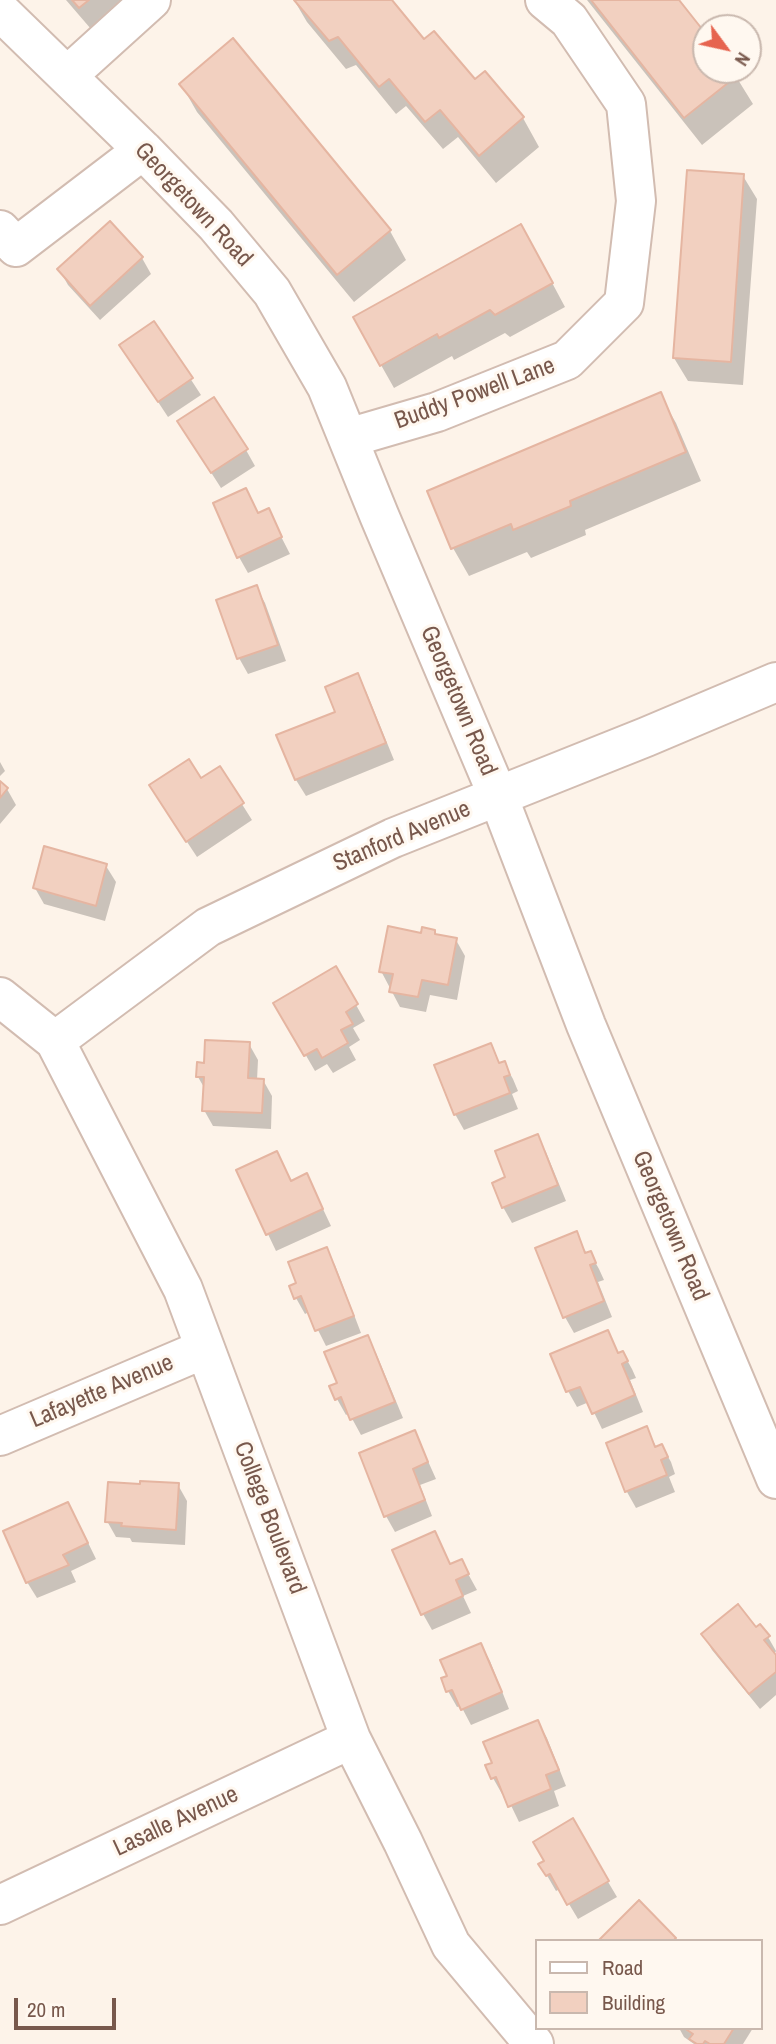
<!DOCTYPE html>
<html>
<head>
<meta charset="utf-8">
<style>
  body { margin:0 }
  #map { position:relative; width:776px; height:2044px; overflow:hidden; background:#fdf3e9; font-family:"Archivo Narrow",sans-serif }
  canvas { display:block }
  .legend { position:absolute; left:535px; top:1939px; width:228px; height:91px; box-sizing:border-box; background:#fff8f0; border:2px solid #c9b8ae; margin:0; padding:9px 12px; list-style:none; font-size:21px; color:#78584c }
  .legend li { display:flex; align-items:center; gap:14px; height:35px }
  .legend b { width:35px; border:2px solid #c9b8ae }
  .north { position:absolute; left:692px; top:14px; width:70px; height:70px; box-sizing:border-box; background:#fff8f0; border:2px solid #c9b8ae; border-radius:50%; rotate:123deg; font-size:19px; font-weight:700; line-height:28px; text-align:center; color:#78584c }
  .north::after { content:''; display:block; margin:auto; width:24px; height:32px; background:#e6644f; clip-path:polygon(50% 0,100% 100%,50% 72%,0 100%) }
  .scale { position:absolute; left:14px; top:1998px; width:102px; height:32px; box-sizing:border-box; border:4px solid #78584c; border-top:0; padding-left:9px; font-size:21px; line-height:24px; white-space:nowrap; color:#78584c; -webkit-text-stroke:5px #fff8f0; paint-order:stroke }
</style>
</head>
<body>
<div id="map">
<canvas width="776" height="2044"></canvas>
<ul class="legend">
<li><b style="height:9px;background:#fff"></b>Road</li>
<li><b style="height:19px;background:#f2d0c0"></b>Building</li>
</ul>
<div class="north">N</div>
<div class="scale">20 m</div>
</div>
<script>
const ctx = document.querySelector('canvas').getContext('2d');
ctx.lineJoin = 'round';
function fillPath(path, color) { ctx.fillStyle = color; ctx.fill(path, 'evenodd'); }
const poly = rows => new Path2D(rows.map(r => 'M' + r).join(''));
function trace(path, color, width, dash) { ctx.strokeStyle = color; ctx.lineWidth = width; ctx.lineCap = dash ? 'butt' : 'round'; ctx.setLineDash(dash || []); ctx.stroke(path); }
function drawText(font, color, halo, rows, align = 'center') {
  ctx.font = font + ' "Archivo Narrow",sans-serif'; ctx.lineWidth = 6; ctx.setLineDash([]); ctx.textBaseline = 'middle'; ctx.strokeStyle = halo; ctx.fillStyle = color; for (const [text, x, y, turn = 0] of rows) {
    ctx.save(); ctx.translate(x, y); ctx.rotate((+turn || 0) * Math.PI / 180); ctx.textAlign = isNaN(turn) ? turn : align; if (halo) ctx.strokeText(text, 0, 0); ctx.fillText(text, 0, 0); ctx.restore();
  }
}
fillPath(poly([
  [66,0,138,0,97,36],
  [294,0,389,0,424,41,475,82,485,73,523,118,539,147,496,183,458,137,443,149,406,106,396,114,356,65,346,69,307,22],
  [587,0,677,0,706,37,706,70,732,70,753,104,702,145],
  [233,41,390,231,406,260,354,302,197,112,181,84],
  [743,176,757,199,743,385,688,381,674,358],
  [534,249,565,307,510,337,505,333,454,360,452,356,394,388,381,365],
  [142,258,151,274,100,320,68,285,59,269],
  [154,323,201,395,168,417,131,361],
  [660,395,676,423,701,481,585,530,586,535,531,558,527,552,469,576,453,548],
  [189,438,246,450,255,466,221,488],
  [246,490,259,515,268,511,290,554,248,573,239,557],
  [256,587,265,603,286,661,248,674,239,658],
  [357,676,366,691,394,760,306,796,296,780,279,736,337,713],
  [0,762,5,771,0,776],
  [219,768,252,820,197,857,160,801],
  [0,784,7,789,16,805,0,824],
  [106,866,116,882,105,921,44,904,35,888],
  [434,931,437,936,456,940,465,956,457,1000,430,995,426,1012,400,1007,381,971],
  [336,969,365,1021,353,1028,360,1040,349,1047,356,1060,333,1073,327,1064,315,1071,276,1004],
  [249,1044,258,1060,257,1080,263,1080,272,1096,271,1129,213,1126,204,1110,205,1089,198,1077,206,1065],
  [490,1045,501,1065,504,1063,513,1079,518,1091,512,1094,518,1109,464,1130,455,1114],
  [537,1136,546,1152,566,1201,512,1223,503,1207,508,1178],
  [277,1154,291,1182,315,1192,331,1226,276,1251,238,1171],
  [576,1233,587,1254,590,1253,599,1269,604,1280,598,1282,612,1317,574,1333,565,1317],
  [326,1249,335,1265,361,1333,326,1346,309,1312,305,1314,296,1298,298,1284],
  [607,1332,619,1354,623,1353,632,1369,636,1378,630,1380,643,1412,602,1429,589,1402,577,1407,568,1391],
  [367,1337,376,1353,403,1418,361,1435,349,1413,346,1415,337,1399,339,1384],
  [646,1428,657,1448,662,1446,671,1462,675,1474,669,1477,675,1492,636,1508,627,1492,608,1444],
  [415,1432,436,1479,420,1485,432,1516,395,1532,386,1516],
  [178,1485,187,1501,185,1545,132,1542,130,1538,116,1537,107,1521],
  [77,1520,96,1559,71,1571,76,1582,37,1598,27,1582],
  [434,1533,451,1565,461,1561,477,1590,463,1596,471,1613,432,1630,423,1614],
  [756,1629,768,1637,776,1651,774,1655,776,1658,776,1695,760,1709,712,1650,703,1634],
  [481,1645,490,1661,509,1709,471,1725,461,1706,457,1707,448,1691,449,1676],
  [538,1722,547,1738,566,1786,554,1791,559,1806,519,1822,505,1793,502,1794,493,1778,494,1764],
  [572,1821,617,1897,578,1919,560,1889,556,1891,541,1865,546,1862],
  [679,2028,753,2028,743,2044,694,2044,684,2037]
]), '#0003');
const building = poly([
  [72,0,89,0,79,8,72,0],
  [294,0,392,0,424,39,434,31,475,79,485,71,524,117,479,156,440,110,425,122,389,79,379,87,338,37,329,41,294,0],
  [591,0,679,0,706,34,706,70,735,70,738,75,684,118,591,0],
  [233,38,391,230,337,275,179,84,233,38],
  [687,170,744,174,731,362,673,358,687,170],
  [110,221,143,257,90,306,57,269,110,221],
  [521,224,553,283,495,315,490,310,439,338,437,334,380,366,353,317,521,224],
  [154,321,193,378,158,402,119,345,154,321],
  [661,392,686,452,570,501,571,506,513,530,511,524,451,549,427,491,661,392],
  [214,397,248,449,211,473,177,421,214,397],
  [246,488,258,513,269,508,282,537,237,558,213,503,246,488],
  [257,585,278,645,237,659,216,600,257,585],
  [358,673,386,743,295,780,276,735,335,712,325,687,358,673],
  [189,759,201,778,220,766,244,803,186,842,149,785,189,759],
  [0,781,8,788,0,798,0,781],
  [44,846,107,864,96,906,33,888,44,846],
  [388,926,421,933,422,927,435,930,435,934,457,938,448,985,422,980,418,997,389,992,393,974,379,972,388,926],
  [336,966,358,1004,346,1012,353,1024,341,1030,348,1043,322,1058,317,1049,304,1056,273,1003,336,966],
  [205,1040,250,1042,248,1078,264,1079,262,1113,202,1111,204,1077,196,1077,197,1062,204,1063,205,1040],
  [491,1043,499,1063,505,1061,510,1075,504,1077,510,1093,454,1115,434,1065,491,1043],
  [538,1134,558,1185,502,1208,492,1183,505,1177,495,1151,538,1134],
  [277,1151,291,1181,307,1173,323,1209,266,1235,236,1170,277,1151],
  [577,1231,585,1253,591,1251,596,1263,590,1265,604,1301,563,1318,535,1248,577,1231],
  [327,1247,354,1316,315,1331,301,1296,294,1299,289,1286,296,1283,288,1262,327,1247],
  [608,1330,618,1353,623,1351,628,1361,622,1364,635,1395,592,1414,580,1387,566,1392,550,1354,608,1330],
  [368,1335,395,1402,350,1420,341,1397,335,1400,329,1386,337,1383,324,1352,368,1335],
  [647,1426,655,1447,662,1444,668,1457,661,1460,667,1475,625,1492,606,1443,647,1426],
  [415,1430,428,1462,413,1469,425,1500,384,1517,359,1453,415,1430],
  [140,1481,179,1483,176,1530,121,1526,122,1523,105,1522,108,1482,140,1484,140,1481],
  [68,1502,88,1543,63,1555,69,1565,26,1583,3,1531,68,1502],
  [435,1531,450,1564,462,1559,469,1574,456,1580,463,1596,421,1615,392,1550,435,1531],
  [738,1604,756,1627,760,1624,770,1636,764,1640,776,1655,776,1672,749,1694,701,1634,738,1604],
  [481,1643,502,1692,461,1710,452,1690,446,1692,441,1678,447,1676,440,1660,481,1643],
  [538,1720,559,1770,546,1775,551,1789,508,1807,496,1777,491,1779,485,1765,492,1763,483,1742,538,1720],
  [573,1818,609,1881,567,1905,550,1874,546,1876,538,1864,544,1861,533,1842,573,1818],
  [639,1900,676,1938,673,1941,598,1941,639,1900],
  [684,2028,734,2028,724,2044,710,2044,705,2041,703,2044,697,2044,689,2039,693,2034,684,2028]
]);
fillPath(building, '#f2d0c0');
trace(building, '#e5b5a1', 2);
const minor = poly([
  [0,11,143,150,216,225,272,292,327,387,379,515,498,796,586,1025,776,1479],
  [67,76,151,0],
  [0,230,16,247,143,150],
  [348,438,437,412,567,360,624,303,636,201,626,104,569,20,545,0],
  [0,997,55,1041,183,1289,351,1739,403,1842,451,1945,534,2044],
  [55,1041,208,927,393,838,646,737,776,682],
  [0,1436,204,1349],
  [0,1905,351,1739]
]);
trace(minor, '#d2bcb1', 42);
trace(minor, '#fff', 38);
drawText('24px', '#78584c', '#fff8f0', [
  ["Georgetown Road",193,205,47],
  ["Buddy Powell Lane",475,394,-20],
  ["Georgetown Road",458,701,67],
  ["Stanford Avenue",402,837,-23],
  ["Georgetown Road",670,1226,67],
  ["Lafayette Avenue",102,1392,-23],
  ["College Boulevard",269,1518,69],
  ["Lasalle Avenue",176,1822,-25]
]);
</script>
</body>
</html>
